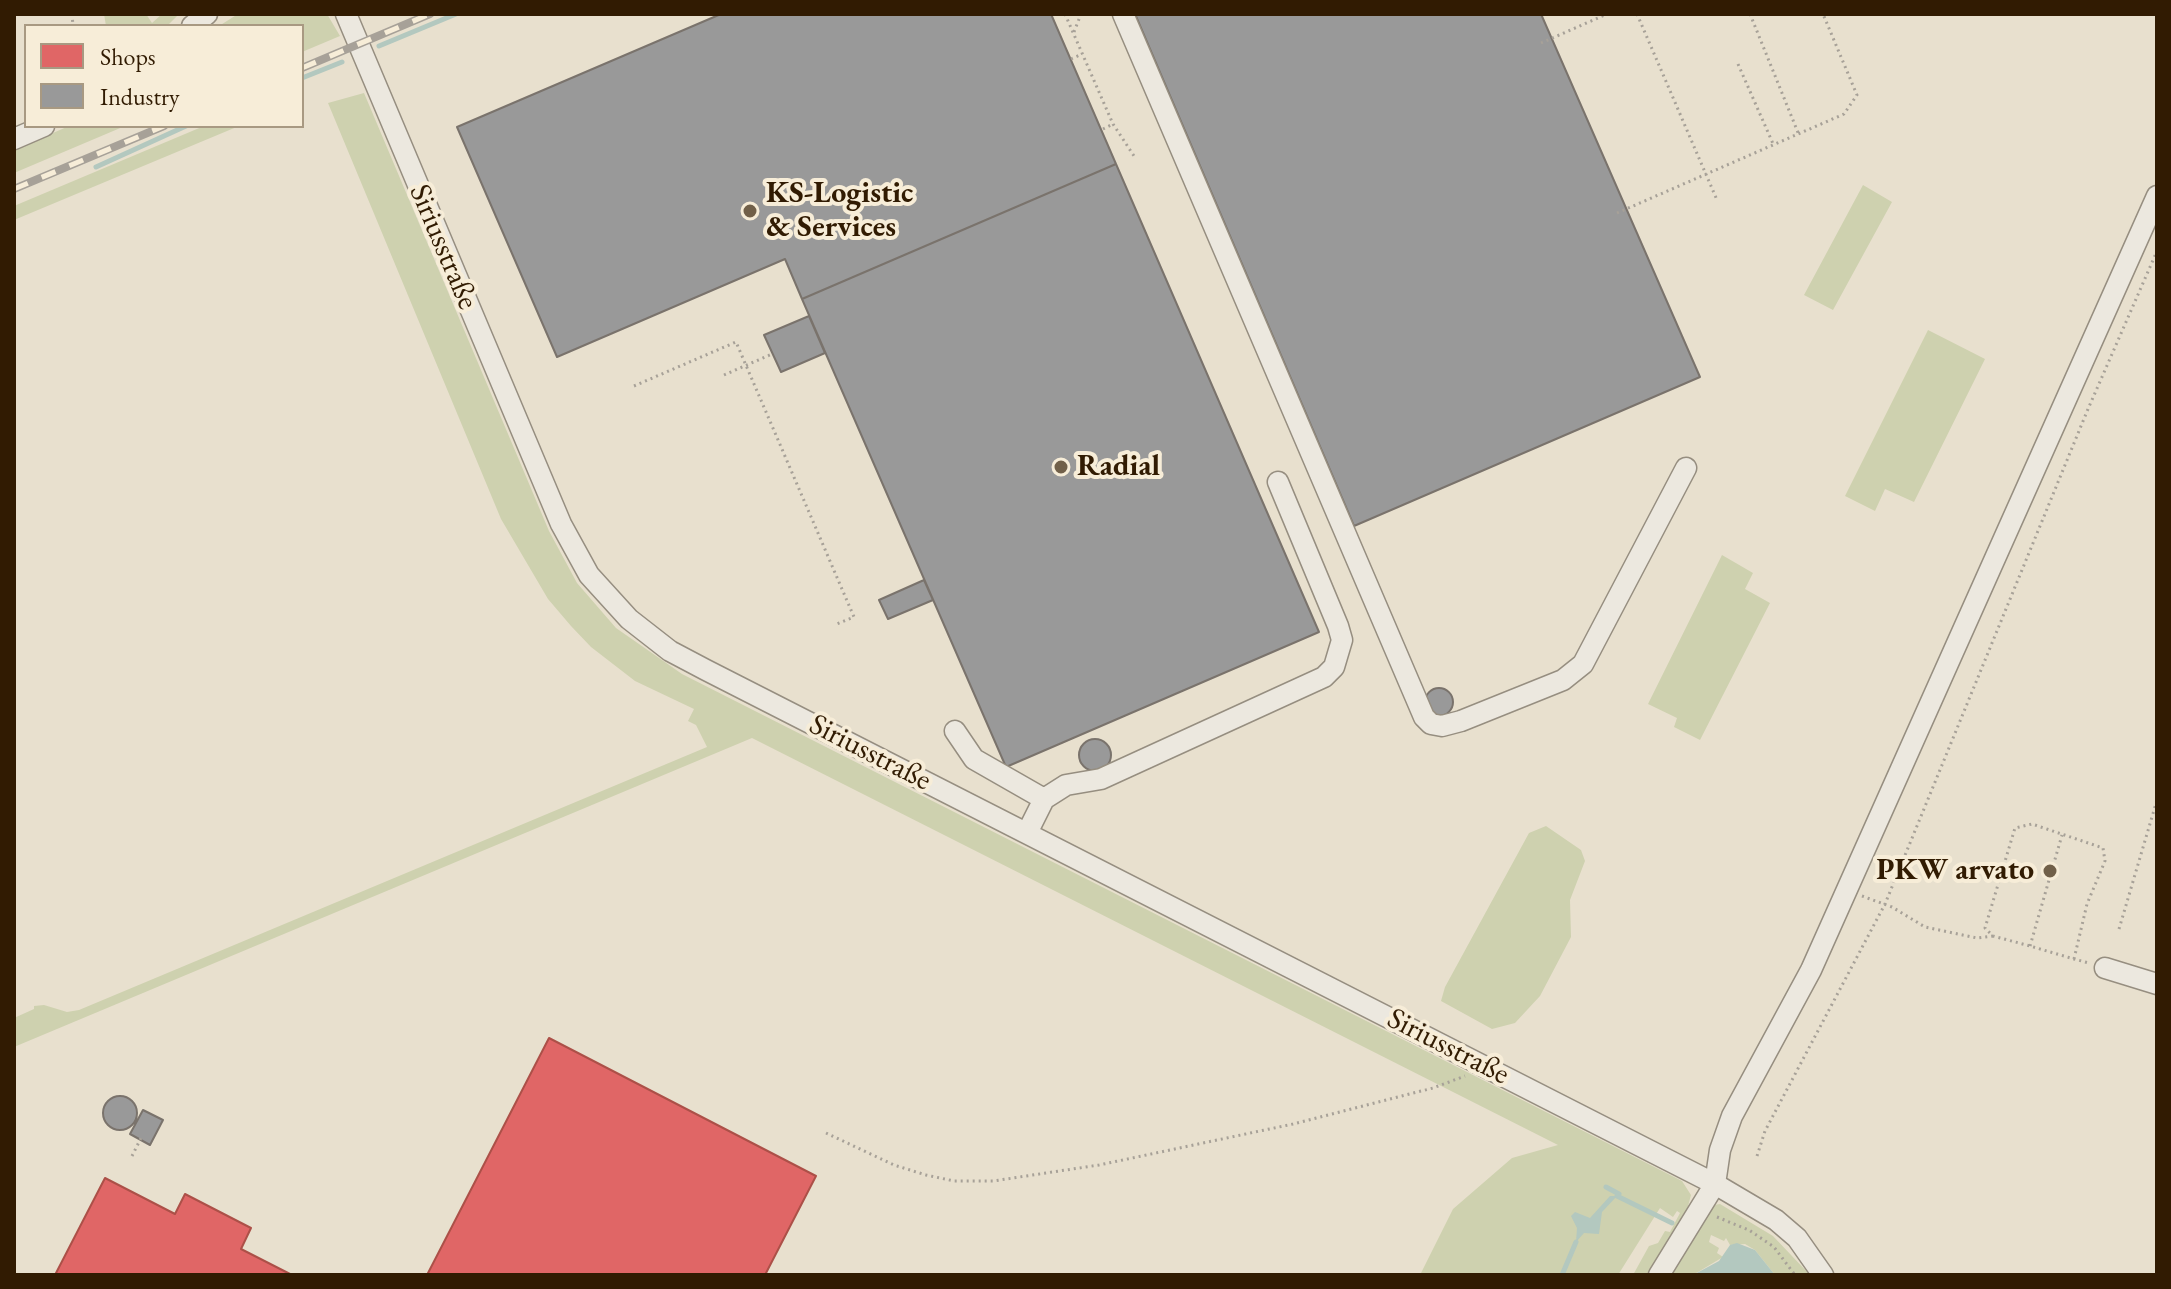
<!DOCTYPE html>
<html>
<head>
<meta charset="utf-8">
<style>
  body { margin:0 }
  #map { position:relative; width:2171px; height:1289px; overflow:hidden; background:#e8e0ce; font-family:"EB Garamond",serif }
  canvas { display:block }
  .frame { position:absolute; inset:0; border:16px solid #311b02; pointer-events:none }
  .legend { position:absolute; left:24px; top:24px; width:280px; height:104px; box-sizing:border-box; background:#f7edd8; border:2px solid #a89982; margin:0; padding:10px 14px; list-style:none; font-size:24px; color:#311b02 }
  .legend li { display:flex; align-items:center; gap:16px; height:40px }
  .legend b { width:40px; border:2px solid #a89982 }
</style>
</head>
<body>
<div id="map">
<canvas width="2171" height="1289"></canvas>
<div class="frame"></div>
<ul class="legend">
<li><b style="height:22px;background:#e06666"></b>Shops</li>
<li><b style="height:22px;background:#999"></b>Industry</li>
</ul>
</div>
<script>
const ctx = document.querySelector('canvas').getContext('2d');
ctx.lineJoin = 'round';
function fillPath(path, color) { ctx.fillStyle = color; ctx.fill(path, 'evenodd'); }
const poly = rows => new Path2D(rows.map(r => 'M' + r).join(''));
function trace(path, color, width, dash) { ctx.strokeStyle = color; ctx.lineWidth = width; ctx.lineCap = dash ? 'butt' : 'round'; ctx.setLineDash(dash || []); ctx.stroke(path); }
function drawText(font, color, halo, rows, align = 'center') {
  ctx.font = font + ' "EB Garamond",serif'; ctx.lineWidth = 8; ctx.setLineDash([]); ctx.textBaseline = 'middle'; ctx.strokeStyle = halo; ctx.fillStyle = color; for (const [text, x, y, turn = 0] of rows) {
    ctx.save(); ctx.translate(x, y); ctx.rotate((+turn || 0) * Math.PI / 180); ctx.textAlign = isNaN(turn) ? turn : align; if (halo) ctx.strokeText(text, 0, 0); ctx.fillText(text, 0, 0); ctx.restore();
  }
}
fillPath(poly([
  [104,14,146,14,152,23,162,14,179,14,167,26,106,26],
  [238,14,327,14,340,36,302,52,302,26,219,26],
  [364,93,549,531,577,583,616,628,682,674,1682,1181,1691,1195,1687,1210,1692,1213,1654,1275,1633,1275,1649,1246,1658,1243,1665,1231,1670,1232,1680,1213,1677,1211,1673,1217,1660,1208,1618,1275,1420,1275,1453,1209,1512,1158,1558,1145,752,738,14,1047,14,1018,34,1009,34,1006,44,1005,67,1012,79,1010,707,747,696,725,688,721,694,709,635,681,591,647,571,626,548,599,501,519,328,103],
  [69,126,125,126,14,173,14,150],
  [204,126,239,126,14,220,14,206],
  [1863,185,1892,202,1833,310,1804,295],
  [1928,330,1985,359,1914,502,1885,489,1875,511,1845,496],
  [1722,555,1753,573,1745,589,1770,603,1700,740,1674,727,1677,718,1648,704],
  [1546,826,1581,850,1585,861,1570,900,1571,937,1540,996,1515,1023,1492,1029,1441,1001,1445,987,1529,833],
  [1720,1204,1773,1236,1810,1275,1775,1275,1755,1250,1745,1244,1730,1245,1726,1238,1724,1241,1711,1235,1709,1242,1719,1248,1717,1253,1723,1257,1693,1275,1665,1275,1701,1217,1706,1219,1714,1205]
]), '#ced1af');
fillPath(poly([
  [1610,1196,1617,1196,1602,1212,1599,1234,1584,1233,1576,1242,1577,1228,1571,1216,1575,1212,1590,1218],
  [1737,1243,1755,1250,1775,1275,1693,1275,1719,1261,1730,1245]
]), '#b3c8bf');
const shops = poly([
  [549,1038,816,1176,765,1275,427,1275,549,1038],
  [105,1178,175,1214,185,1194,251,1228,241,1249,292,1275,55,1275,105,1178]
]);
fillPath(shops, '#e06666');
trace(shops, '#ac5048', 2);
const industry = poly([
  [721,14,1051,14,1116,164,802,299,785,259,557,357,457,127,721,14],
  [1135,14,1541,14,1700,377,1354,526,1135,14],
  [1116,164,1319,632,1006,767,802,299,1116,164],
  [809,316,825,353,781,372,764,335,809,316],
  [924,580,933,600,888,619,879,600,924,580],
  '1425 702a14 14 0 1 1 28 0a14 14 0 1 1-28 0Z',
  '1079 755a16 16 0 1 1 32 0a16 16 0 1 1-32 0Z',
  '103 1113a17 17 0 1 1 34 0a17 17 0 1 1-34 0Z',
  [143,1110,163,1120,150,1145,130,1134,143,1110]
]);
fillPath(industry, '#999');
trace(industry, '#7a736c', 2);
trace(poly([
  [379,46,456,14],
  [302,78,342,62],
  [96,167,186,126],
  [1606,1187,1619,1194],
  [1617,1196,1672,1223],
  [1562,1275,1576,1242]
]), '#b3c8bf', 5);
const minor = poly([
  [346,14,561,524,589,575,629,619,670,651,706,670,1715,1184,1776,1220,1797,1238,1823,1275],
  [1123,14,1424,717,1431,724,1442,726,1461,721,1563,680,1583,664,1686,468],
  [192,26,207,14],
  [14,139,44,126],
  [955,731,974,759,1044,799],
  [1027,833,1044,799,1066,785,1101,779,1324,677,1334,667,1342,640,1338,626,1278,482],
  [2105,968,2157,984],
  [1659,1275,1715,1184,1720,1150,1732,1116,1811,970,2157,196]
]);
trace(minor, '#968e80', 23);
trace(poly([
  [72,14,73,26],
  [1065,14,1113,124,1136,159],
  [1637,14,1717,200],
  [1750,14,1799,135],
  [1074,32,1081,14],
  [1541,43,1607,14],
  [1071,59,1082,54],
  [1738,64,1774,146],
  [1103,129,1113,124],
  [1617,213,1844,114,1857,95,1823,14],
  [724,375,772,354],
  [634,386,736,342,854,617,834,625],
  [1862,896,1892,907,1925,927,1977,938,1993,936],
  [2119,929,2157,800],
  [2030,946,2062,835],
  [2074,959,2087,904,2105,861,2103,848,2032,824,2015,828,1985,928,1993,936,2030,946,2074,959,2089,963],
  [826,1133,894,1165,926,1175,954,1181,993,1181,1099,1165,1293,1124,1433,1088,1465,1076],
  [132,1156,142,1136],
  [1757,1156,1765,1131,1885,904,2088,409,2157,251],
  [1717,1217,1749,1230,1774,1247,1795,1275]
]), '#a7a198', 3, [2, 4]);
trace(minor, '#ece8df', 20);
const rail = poly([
  [302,68,430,14],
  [14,189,164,126]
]);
trace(rail, '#a7a198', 8);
trace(rail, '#f7edd8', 5, [15]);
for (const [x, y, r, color] of [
  [750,211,8,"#716049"],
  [1061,467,8,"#716049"],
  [2050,871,8,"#716049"]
]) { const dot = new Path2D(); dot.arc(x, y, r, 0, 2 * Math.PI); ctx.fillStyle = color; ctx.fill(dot); trace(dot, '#f7edd8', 3); }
drawText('bold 30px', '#311b02', '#f7edd8', [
  ["KS-Logistic",766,194],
  ["& Services",766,228],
  ["Radial",1077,467],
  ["PKW arvato",2034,871,"right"]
], 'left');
drawText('30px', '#311b02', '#f7edd8', [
  ["Siriusstraße",443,247,67],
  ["Siriusstraße",870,753,27],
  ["Siriusstraße",1448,1047,27]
]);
</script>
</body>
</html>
